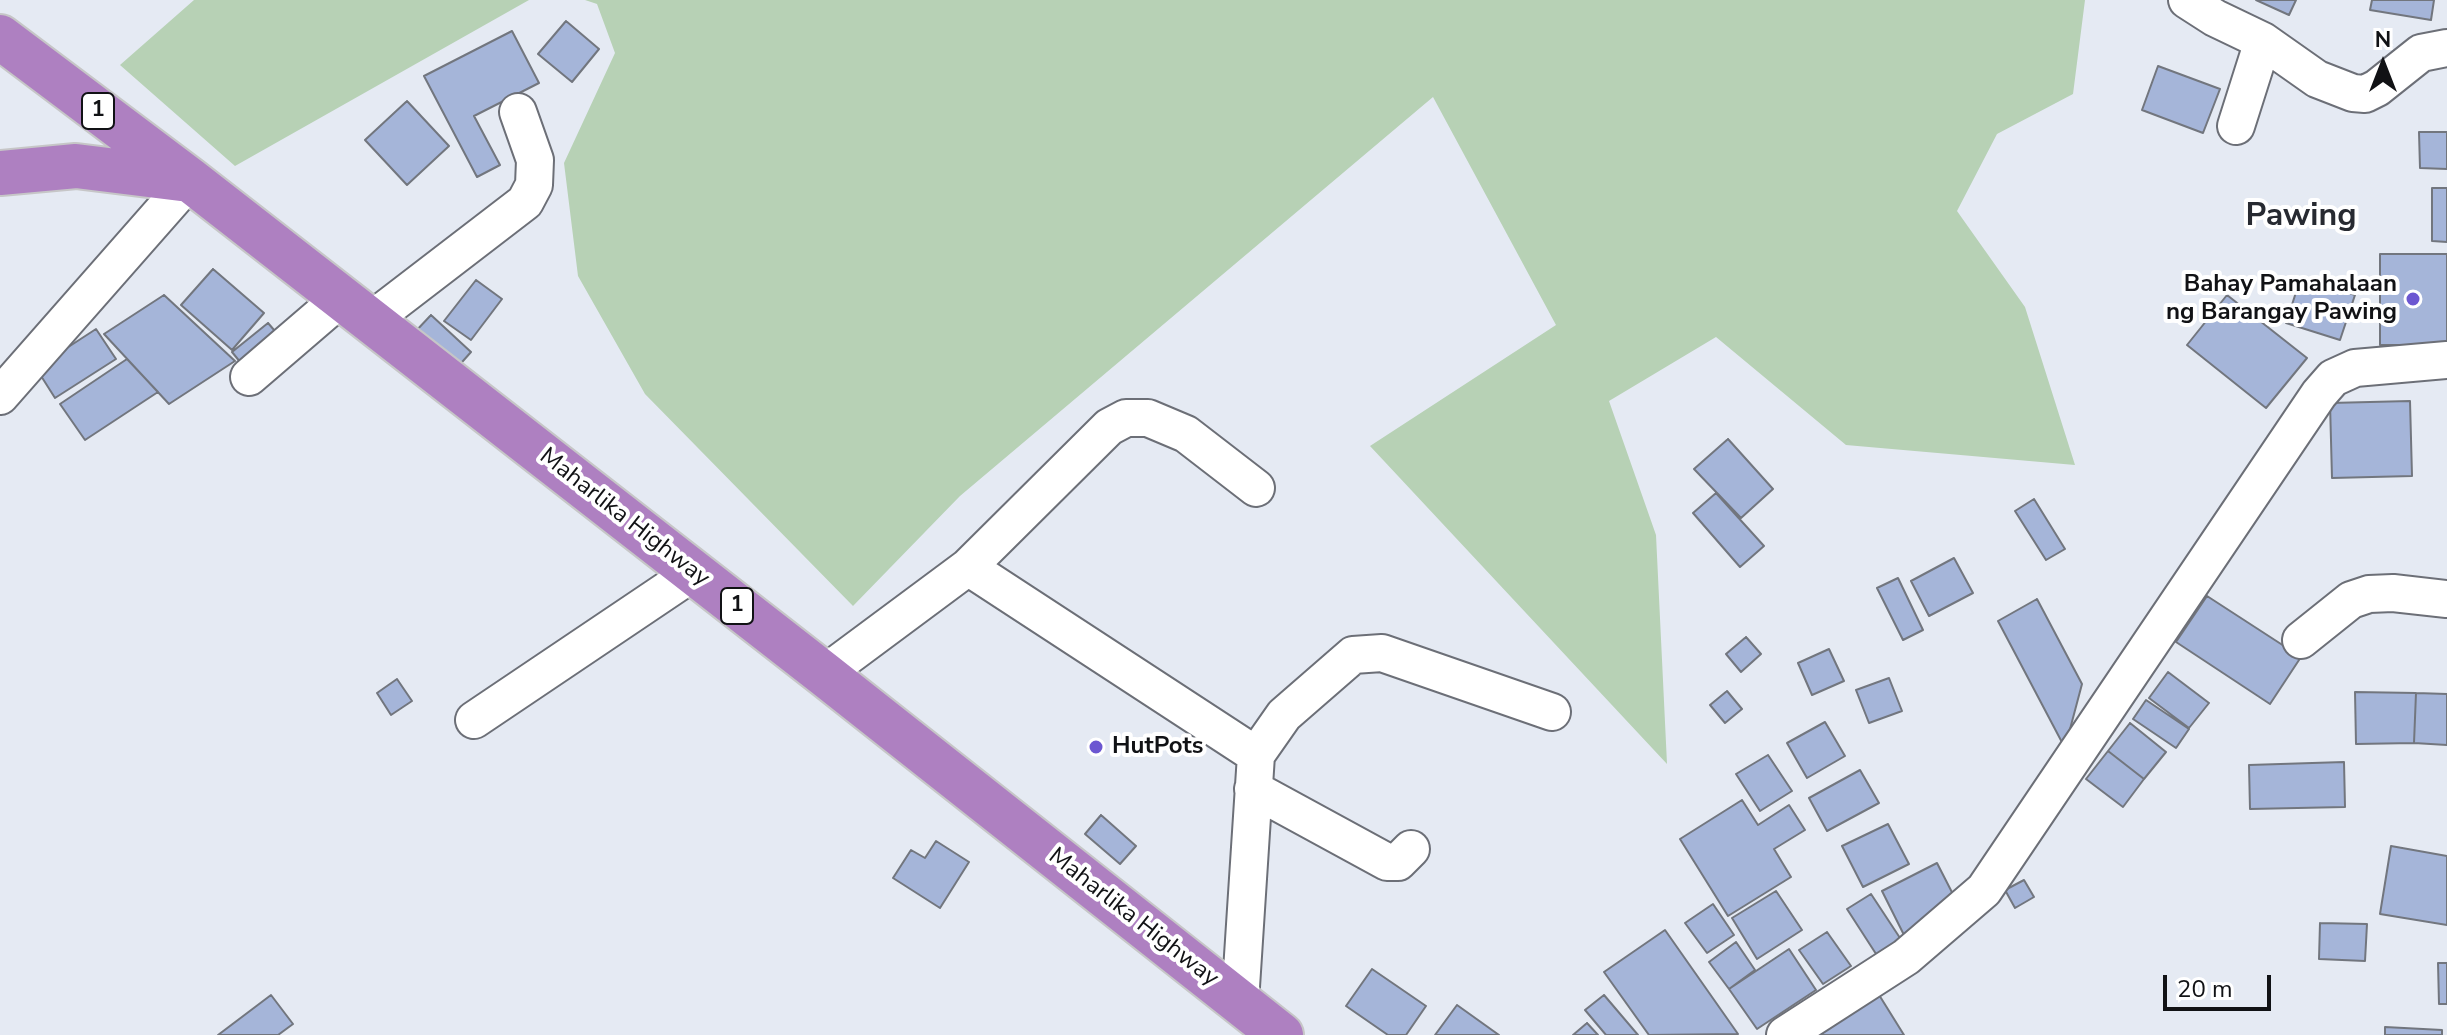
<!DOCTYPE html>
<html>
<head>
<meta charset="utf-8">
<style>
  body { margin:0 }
  #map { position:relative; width:2447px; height:1035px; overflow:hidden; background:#e5eaf3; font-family:"Nunito Sans",sans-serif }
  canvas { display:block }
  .north { position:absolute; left:2343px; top:24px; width:80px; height:80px; -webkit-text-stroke:6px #fff; paint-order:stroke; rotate:0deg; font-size:22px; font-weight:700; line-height:32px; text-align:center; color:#111215 }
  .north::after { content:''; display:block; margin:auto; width:28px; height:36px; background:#111215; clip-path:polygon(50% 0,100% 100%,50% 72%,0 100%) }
  .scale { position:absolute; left:2163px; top:975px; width:108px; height:36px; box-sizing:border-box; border:4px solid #111215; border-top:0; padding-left:10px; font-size:24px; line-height:28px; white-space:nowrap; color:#111215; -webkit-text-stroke:6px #fff; paint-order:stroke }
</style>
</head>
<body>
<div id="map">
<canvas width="2447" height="1035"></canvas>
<div class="north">N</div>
<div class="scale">20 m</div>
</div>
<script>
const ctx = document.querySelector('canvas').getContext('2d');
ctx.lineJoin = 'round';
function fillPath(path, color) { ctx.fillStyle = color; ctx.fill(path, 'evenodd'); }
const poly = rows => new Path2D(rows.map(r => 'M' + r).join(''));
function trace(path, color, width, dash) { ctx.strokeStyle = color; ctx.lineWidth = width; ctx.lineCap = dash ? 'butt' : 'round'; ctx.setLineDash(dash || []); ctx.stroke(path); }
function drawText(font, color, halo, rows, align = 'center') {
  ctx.font = font + ' "Nunito Sans",sans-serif'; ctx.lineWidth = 8; ctx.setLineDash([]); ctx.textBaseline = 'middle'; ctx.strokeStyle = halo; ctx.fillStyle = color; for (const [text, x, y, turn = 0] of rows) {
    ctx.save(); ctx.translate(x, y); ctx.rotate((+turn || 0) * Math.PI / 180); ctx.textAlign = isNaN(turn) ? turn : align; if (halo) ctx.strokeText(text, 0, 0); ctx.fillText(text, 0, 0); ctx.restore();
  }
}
fillPath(poly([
  [194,0,529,0,235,166,120,65],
  [585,0,2085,0,2073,94,1997,134,1957,211,2025,307,2075,465,1846,445,1716,337,1609,401,1656,535,1667,764,1370,446,1556,325,1433,97,960,496,853,606,645,394,578,276,564,163,615,53,597,4]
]), '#b7d1b5');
const building = poly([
  [2256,0,2296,0,2289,15,2256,0],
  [2372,0,2434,0,2431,20,2370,10,2372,0],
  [566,21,599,49,572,82,538,54,566,21],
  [512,31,539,83,474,116,500,165,477,177,424,76,512,31],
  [2158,66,2220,89,2203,133,2142,110,2158,66],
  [407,101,449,146,407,185,365,140,407,101],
  [2419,132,2447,132,2447,169,2420,168,2419,132],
  [2432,188,2447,188,2447,242,2432,241,2432,188],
  [2380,254,2447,254,2447,345,2380,345,2380,254],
  [213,269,264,313,232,350,181,305,213,269],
  [2301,277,2355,295,2340,340,2286,323,2301,277],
  [476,280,502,299,471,340,444,321,476,280],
  [164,295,235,361,169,404,104,334,164,295],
  [2227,295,2307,358,2266,408,2187,345,2227,295],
  [431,315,471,352,455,370,415,332,431,315],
  [268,323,281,338,245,368,232,352,268,323],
  [96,329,116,359,55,398,36,368,96,329],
  [127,359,158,392,85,440,60,404,127,359],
  [2410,401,2412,476,2332,478,2330,403,2410,401],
  [1728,439,1773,489,1741,518,1694,469,1728,439],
  [1716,493,1764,546,1740,567,1693,513,1716,493],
  [2034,499,2065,549,2046,560,2015,511,2034,499],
  [1954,558,1973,593,1929,616,1911,581,1954,558],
  [1898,578,1923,630,1903,640,1877,588,1898,578],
  [2207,596,2301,657,2270,704,2176,642,2207,596],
  [2037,599,2082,684,2065,748,1998,621,2037,599],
  [1746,637,1761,654,1741,672,1726,654,1746,637],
  [1829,649,1844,681,1812,695,1798,663,1829,649],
  [2168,672,2209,703,2189,728,2149,698,2168,672],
  [1889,678,1902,711,1869,723,1856,690,1889,678],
  [397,679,412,701,391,715,377,693,397,679],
  [1727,691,1742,709,1725,723,1710,705,1727,691],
  [2355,692,2416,693,2414,743,2356,744,2355,692],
  [2416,693,2447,694,2447,745,2414,743,2416,693],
  [2146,700,2189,729,2176,748,2133,719,2146,700],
  [1825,722,1845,756,1807,778,1787,743,1825,722],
  [2130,723,2166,752,2144,779,2108,751,2130,723],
  [2108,751,2144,779,2123,807,2086,779,2108,751],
  [1768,755,1792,791,1760,811,1736,774,1768,755],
  [2344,762,2345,807,2250,809,2249,765,2344,762],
  [1860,770,1879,803,1827,831,1809,798,1860,770],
  [1742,800,1758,825,1789,805,1805,830,1774,849,1791,877,1728,916,1680,839,1742,800],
  [1101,815,1136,846,1120,864,1085,834,1101,815],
  [1888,824,1909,864,1863,887,1842,846,1888,824],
  [936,841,969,862,940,908,893,878,911,850,925,858,936,841],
  [2391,846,2447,856,2447,925,2380,914,2391,846],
  [1937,863,1959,906,1904,935,1882,891,1937,863],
  [2024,880,2034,897,2015,908,2005,890,2024,880],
  [1776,891,1802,930,1757,959,1732,918,1776,891],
  [1871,894,1902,941,1878,957,1847,909,1871,894],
  [1713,904,1734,935,1707,953,1685,923,1713,904],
  [2320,923,2367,924,2365,961,2319,959,2320,923],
  [1665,930,1738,1034,1649,1035,1604,972,1665,930],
  [1827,932,1851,966,1823,984,1799,950,1827,932],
  [1736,942,1755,970,1729,989,1709,962,1736,942],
  [1789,949,1816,990,1757,1029,1729,989,1789,949],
  [2438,963,2447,963,2447,1004,2439,1004,2438,963],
  [1372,969,1426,1006,1406,1035,1388,1035,1346,1006,1372,969],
  [1871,982,1904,1035,1817,1035,1871,982],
  [271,995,293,1024,278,1035,218,1035,271,995],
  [1604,995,1638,1035,1606,1035,1585,1010,1604,995],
  [1457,1005,1499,1035,1435,1035,1457,1005],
  [1587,1023,1598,1035,1573,1035,1587,1023],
  [2385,1027,2442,1030,2442,1035,2385,1035,2385,1027]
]);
fillPath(building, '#a5b5d9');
trace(building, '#72767e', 2);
const minor = poly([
  [2187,0,2215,18,2263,41,2317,79,2353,93,2365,94,2377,88,2421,53,2447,48],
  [2236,126,2263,41],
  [370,321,525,202,534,185,535,160,518,112],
  [249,377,341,298],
  [0,396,190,180],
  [968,567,1109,427,1126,418,1148,418,1186,434,1256,488],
  [2301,640,2351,600,2369,594,2393,593,2447,599],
  [824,674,968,567,1256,755],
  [474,720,694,572],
  [1253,789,1387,862,1398,862,1411,849],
  [1240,1002,1256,755,1284,715,1353,655,1382,653,1552,712],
  [1785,1035,1906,957,1984,890,2319,394,2333,378,2355,368,2447,360]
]);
const highway = poly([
  [0,37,190,180,824,674,1281,1035],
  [0,173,76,166,189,180]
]);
trace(minor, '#6c6f77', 40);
trace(highway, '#c6c6c7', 48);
trace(minor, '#fff', 36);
trace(highway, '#ae80c1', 44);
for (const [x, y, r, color] of [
  [2413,299,8,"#6c57d1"],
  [1096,747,8,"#6c57d1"]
]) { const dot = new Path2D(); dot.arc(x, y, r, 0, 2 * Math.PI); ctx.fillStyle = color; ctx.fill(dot); trace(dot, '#fff', 3); }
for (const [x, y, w] of [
  [98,111,32],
  [737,606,32]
]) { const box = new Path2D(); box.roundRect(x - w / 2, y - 18, w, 36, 6); ctx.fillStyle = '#fff'; ctx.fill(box); trace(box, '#111215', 2); }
drawText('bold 22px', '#111215', null, [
  ["1",98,111],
  ["1",737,606]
]);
drawText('bold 24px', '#111215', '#fff', [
  ["Bahay Pamahalaan",2397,285],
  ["ng Barangay Pawing",2397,313],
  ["HutPots",1112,747,"left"]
], 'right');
drawText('24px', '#111215', '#fff', [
  ["Maharlika Highway",624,518,38],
  ["Maharlika Highway",1133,918,38]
]);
drawText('bold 32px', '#272a31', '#fff', [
  ["Pawing",2301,217]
]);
</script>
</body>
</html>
